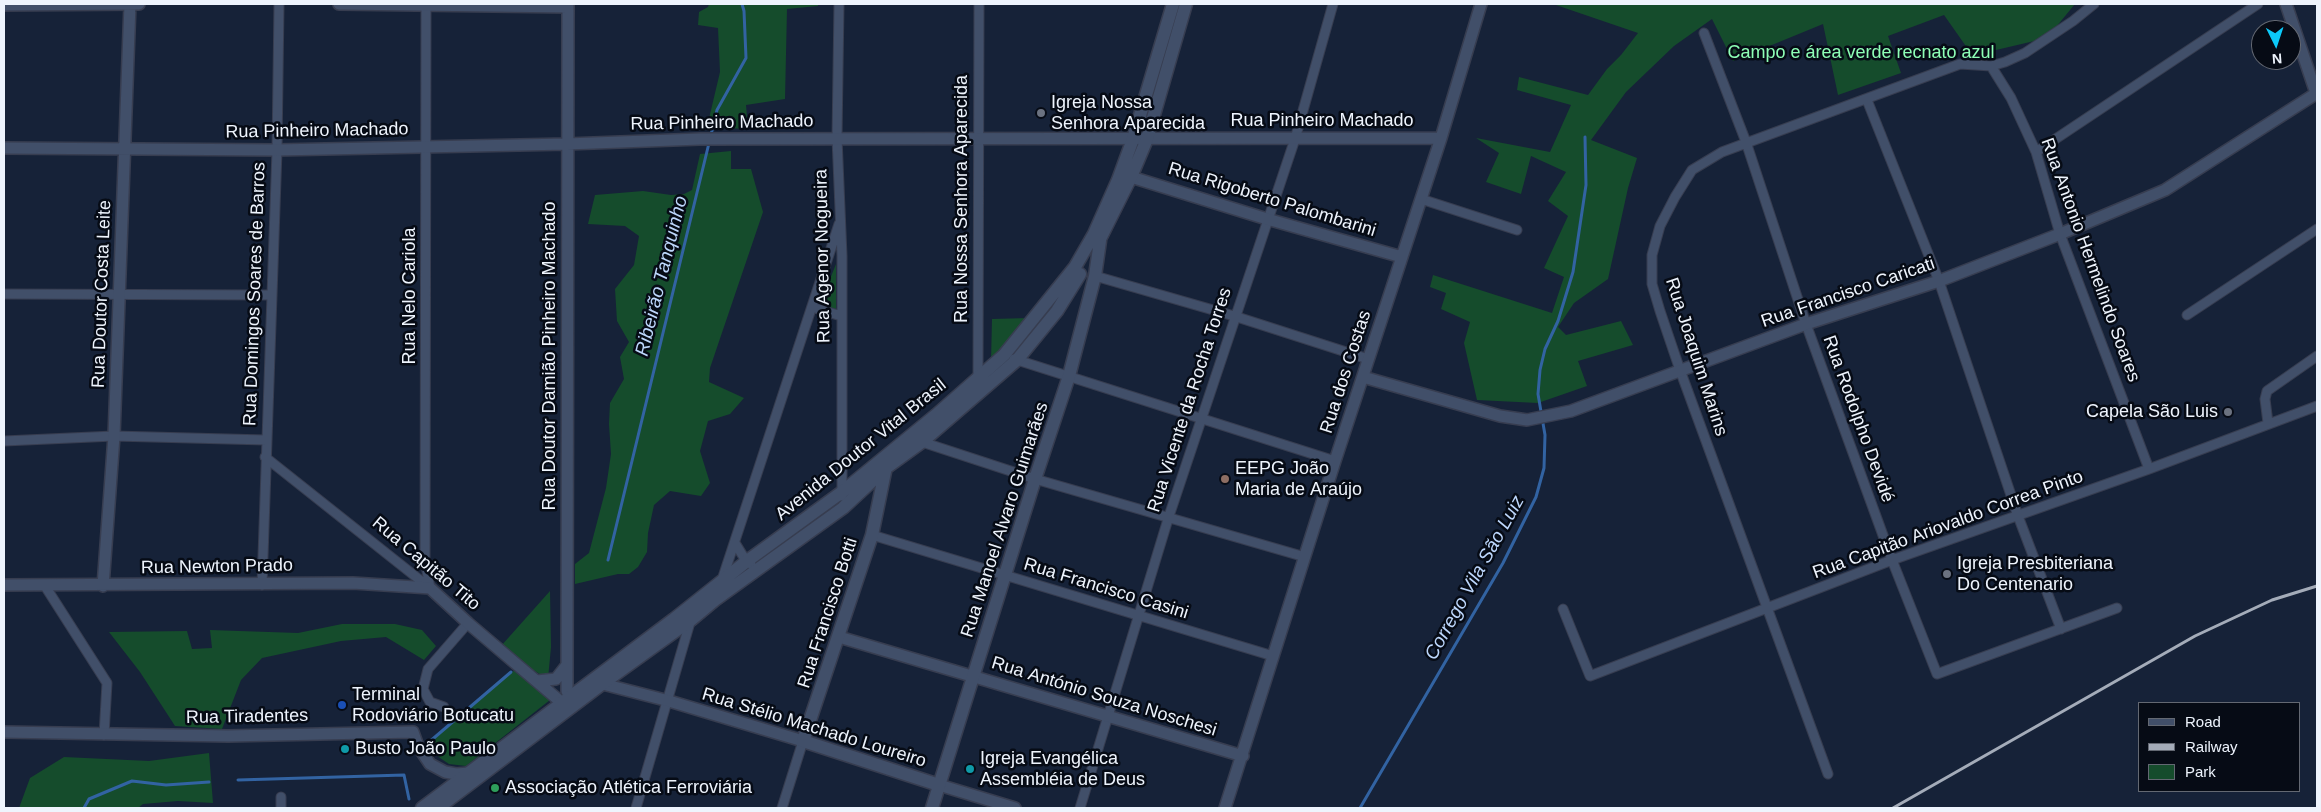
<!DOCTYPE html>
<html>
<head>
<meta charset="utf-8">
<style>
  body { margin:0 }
  #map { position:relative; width:2321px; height:812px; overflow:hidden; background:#162238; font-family:Helvetica,sans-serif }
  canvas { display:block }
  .frame { position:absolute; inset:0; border:5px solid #eef4fd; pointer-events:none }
  .legend { position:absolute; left:2138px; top:702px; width:162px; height:90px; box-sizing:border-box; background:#060b15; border:1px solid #636872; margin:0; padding:6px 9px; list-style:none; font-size:15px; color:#eef4fd }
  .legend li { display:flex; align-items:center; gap:10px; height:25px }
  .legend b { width:25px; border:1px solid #636872 }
  .north { position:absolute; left:2251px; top:20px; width:50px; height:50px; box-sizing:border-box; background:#060b15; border:1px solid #636872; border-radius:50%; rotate:176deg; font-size:14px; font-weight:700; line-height:20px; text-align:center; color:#eef4fd }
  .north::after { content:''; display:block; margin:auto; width:18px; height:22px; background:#0ccafa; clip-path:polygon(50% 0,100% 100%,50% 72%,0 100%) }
</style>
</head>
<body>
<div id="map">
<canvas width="2321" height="812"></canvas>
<div class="frame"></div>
<ul class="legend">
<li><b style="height:6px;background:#414f69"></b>Road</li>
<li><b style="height:6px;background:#a4acb9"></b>Railway</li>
<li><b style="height:14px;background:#154c2c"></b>Park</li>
</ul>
<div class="north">N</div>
</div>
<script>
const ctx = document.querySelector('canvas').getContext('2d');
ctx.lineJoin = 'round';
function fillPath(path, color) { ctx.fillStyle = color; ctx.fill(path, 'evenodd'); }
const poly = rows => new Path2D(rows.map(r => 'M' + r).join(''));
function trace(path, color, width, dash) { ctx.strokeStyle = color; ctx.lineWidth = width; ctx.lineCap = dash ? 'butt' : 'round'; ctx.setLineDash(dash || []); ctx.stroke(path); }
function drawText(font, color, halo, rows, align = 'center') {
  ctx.font = font + ' Helvetica,sans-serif'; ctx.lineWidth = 5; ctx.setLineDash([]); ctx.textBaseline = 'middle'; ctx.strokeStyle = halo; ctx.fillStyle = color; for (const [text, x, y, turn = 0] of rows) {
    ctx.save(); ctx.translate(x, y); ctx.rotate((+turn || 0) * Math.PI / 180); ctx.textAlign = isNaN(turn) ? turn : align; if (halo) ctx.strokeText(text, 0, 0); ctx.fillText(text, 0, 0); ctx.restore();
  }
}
fillPath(poly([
  [709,4,818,4,818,6,787,9,785,99,746,105,748,129,707,127,720,72,718,28,698,25,699,12,708,7],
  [1553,4,2075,4,2047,38,1996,50,1970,52,1944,15,1888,36,1901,73,1838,95,1823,24,1733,61,1712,19,1674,46,1626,92,1591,140,1637,158,1628,188,1608,279,1574,303,1558,327,1566,335,1621,321,1633,345,1578,361,1587,386,1538,403,1477,400,1464,343,1470,322,1441,309,1446,293,1430,287,1433,275,1552,313,1564,277,1544,268,1568,216,1548,201,1566,172,1531,156,1521,194,1486,182,1499,153,1476,138,1550,152,1571,105,1517,90,1519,77,1588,95,1607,69,1621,55,1638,33],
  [731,151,731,169,751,169,763,212,710,368,709,382,744,398,730,414,708,421,700,451,710,483,701,496,670,491,654,505,648,533,647,552,638,567,629,574,618,574,575,584,575,564,589,553,606,488,611,454,609,424,610,403,624,379,620,357,629,342,617,321,615,289,634,265,639,236,625,226,588,224,595,195,643,191,671,195,684,194,692,190,700,154],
  [836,264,836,309,820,304],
  [1030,318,991,361,992,319],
  [550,591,551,647,548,679,523,664,501,646],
  [342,624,395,624,422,630,436,646,424,660,386,637,341,641,262,658,241,680,222,729,175,726,140,672,109,632,187,631,192,649,212,648,210,630,298,633],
  [518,667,550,700,466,766,449,764,440,758,432,750,433,740],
  [209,753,213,803,178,801,143,804,138,808,19,808,30,778,64,757,149,761]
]), '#154c2c');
trace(poly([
  [608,560,717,110,746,58,744,11,742,4],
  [428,743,511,672],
  [238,780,404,775,409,799],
  [84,808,89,799,132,781,166,785,209,782],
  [1360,808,1503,563,1536,497,1544,468,1545,435,1538,394,1540,370,1545,349,1558,321,1573,272,1586,185,1585,137]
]), '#3263a2', 3);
const minor = poly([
  [426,4,425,560,430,588],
  [839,4,837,138,842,256,842,496],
  [1704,33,1746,142,1806,324,1892,560,1937,674,2117,608],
  [1991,66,2011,98,2036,152,2060,234,2149,469],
  [1867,100,1939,281,2018,516,2061,629],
  [2036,152,2258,4],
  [1421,199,1517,230],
  [1095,276,1234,316,1368,359],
  [4,294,271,295],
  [812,307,841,316],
  [2187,315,2317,229],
  [1014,359,1335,461],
  [978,381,979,4],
  [2268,423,2265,399,2267,391,2317,356],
  [4,441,114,436,266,440],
  [922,442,1035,479,1305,557],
  [265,457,430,588],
  [872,535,1273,656],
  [735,543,743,556,751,564],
  [722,580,839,224],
  [262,585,277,150,279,4],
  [45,586,107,683,104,735],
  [1563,609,1590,676,1892,560,2149,469,2317,406],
  [444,707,430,702,423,689,428,669,468,623],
  [1828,774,1680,370,1660,311,1652,284,1652,255,1660,226,1675,197,1692,170,1722,152,1960,64,1991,66,2005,62,2025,53,2073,21,2094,4],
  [281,808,281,797],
  [636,808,691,619],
  [782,808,803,741],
  [1080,808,1169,516,1295,139,1333,4]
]);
const tertiary = poly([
  [339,4,568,7],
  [568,4,567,691,569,696,576,702],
  [2286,4,2316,93],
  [4,5,139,4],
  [4,148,277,150,567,144,700,139,1441,138],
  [1131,177,1267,219,1402,257],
  [1363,377,1500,416,1527,420,1571,411,1806,324,1939,281,2060,234,2165,190,2317,93],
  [4,585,353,583,430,588,468,623,561,702,571,706],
  [103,586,114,436,130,4],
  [839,637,1243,756],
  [537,681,556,679,567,665],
  [595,682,669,701,803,741],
  [4,732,228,736,413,732,418,746,430,764,445,772,456,774,469,773],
  [939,785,1015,808],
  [1225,808,1335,461,1441,138,1481,4]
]);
const secondary = poly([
  [1100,239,1131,177,1147,139,1186,4],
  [886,467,872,535,803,741,939,785],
  [422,808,674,619,747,561,842,492,936,415,1004,355,1075,267,1094,234,1118,180,1133,139,1173,4],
  [438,808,602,684,691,620,715,600,843,508,886,468,922,442,1017,360,1057,311,1080,274],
  [932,808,1035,479,1069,376,1095,276,1100,241]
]);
trace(minor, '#373d50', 11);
trace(tertiary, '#373d50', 14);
trace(secondary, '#373d50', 15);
trace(minor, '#414f69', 9);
trace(tertiary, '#414f69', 11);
trace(secondary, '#414f69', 12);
trace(poly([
  [1893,808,2195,636,2272,600,2317,586]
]), '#a4acb9', 3);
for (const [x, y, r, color] of [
  [1041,113,5,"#6b7280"],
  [2228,412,5,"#6b7280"],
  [1225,479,5,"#8d6e63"],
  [1947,574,5,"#6b7280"],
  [342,705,5,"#1a4fb4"],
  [345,749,5,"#0f9aa8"],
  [970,769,5,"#0f9aa8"],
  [495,788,5,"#2e9e5b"]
]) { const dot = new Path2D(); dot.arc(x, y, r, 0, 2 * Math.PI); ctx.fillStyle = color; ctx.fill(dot); trace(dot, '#060b15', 2); }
drawText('18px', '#8effb6', '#060b15', [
  ["Campo e área verde recnato azul",1861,53]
]);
drawText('18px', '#eef4fd', '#060b15', [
  ["Igreja Nossa",1051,103],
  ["Senhora Aparecida",1051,124],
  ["Capela São Luis",2218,412,"right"],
  ["EEPG João",1235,469],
  ["Maria de Araújo",1235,490],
  ["Igreja Presbiteriana",1957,564],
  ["Do Centenario",1957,585],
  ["Terminal",352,695],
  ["Rodoviário Botucatu",352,716],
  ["Busto João Paulo",355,749],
  ["Igreja Evangélica",980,759],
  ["Assembléia de Deus",980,780],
  ["Associação Atlética Ferroviária",505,788]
], 'left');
drawText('18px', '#eef4fd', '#060b15', [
  ["Rua Pinheiro Machado",1322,121],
  ["Rua Pinheiro Machado",722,123,-1],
  ["Rua Pinheiro Machado",317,131,-1],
  ["Rua Nossa Senhora Aparecida",962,199,-90],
  ["Rua Rigoberto Palombarini",1272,200,17],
  ["Rua Agenor Nogueira",823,256,-91],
  ["Rua Antonio Hermelindo Soares",2090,260,70],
  ["Rua Francisco Caricati",1848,293,-19],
  ["Rua Doutor Costa Leite",102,294,-88],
  ["Rua Domingos Soares de Barros",255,294,-88],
  ["Rua Nelo Cariola",410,296,-90],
  ["Rua Doutor Damião Pinheiro Machado",550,356,-90],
  ["Rua Joaquim Marins",1696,357,72],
  ["Rua dos Costas",1346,372,-72],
  ["Rua Vicente da Rocha Torres",1190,400,-72],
  ["Rua Rodolpho Devidé",1858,419,70],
  ["Avenida Doutor Vital Brasil",861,450,-39],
  ["Rua Manoel Alvaro Guimarães",1005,520,-72],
  ["Rua Capitão Ariovaldo Correa Pinto",1948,525,-20],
  ["Rua Capitão Tito",426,564,40],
  ["Rua Newton Prado",217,567,-1],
  ["Rua Francisco Casini",1106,589,17],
  ["Rua Francisco Botti",828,613,-72],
  ["Rua António Souza Noschesi",1104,697,17],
  ["Rua Tiradentes",247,717,-1],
  ["Rua Stélio Machado Loureiro",814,728,17]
]);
drawText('italic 19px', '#bdd7fc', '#060b15', [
  ["Ribeirão Tanquinho",662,276,-76],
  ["Corrego Vila São Luiz",1475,578,-61]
]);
</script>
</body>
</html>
